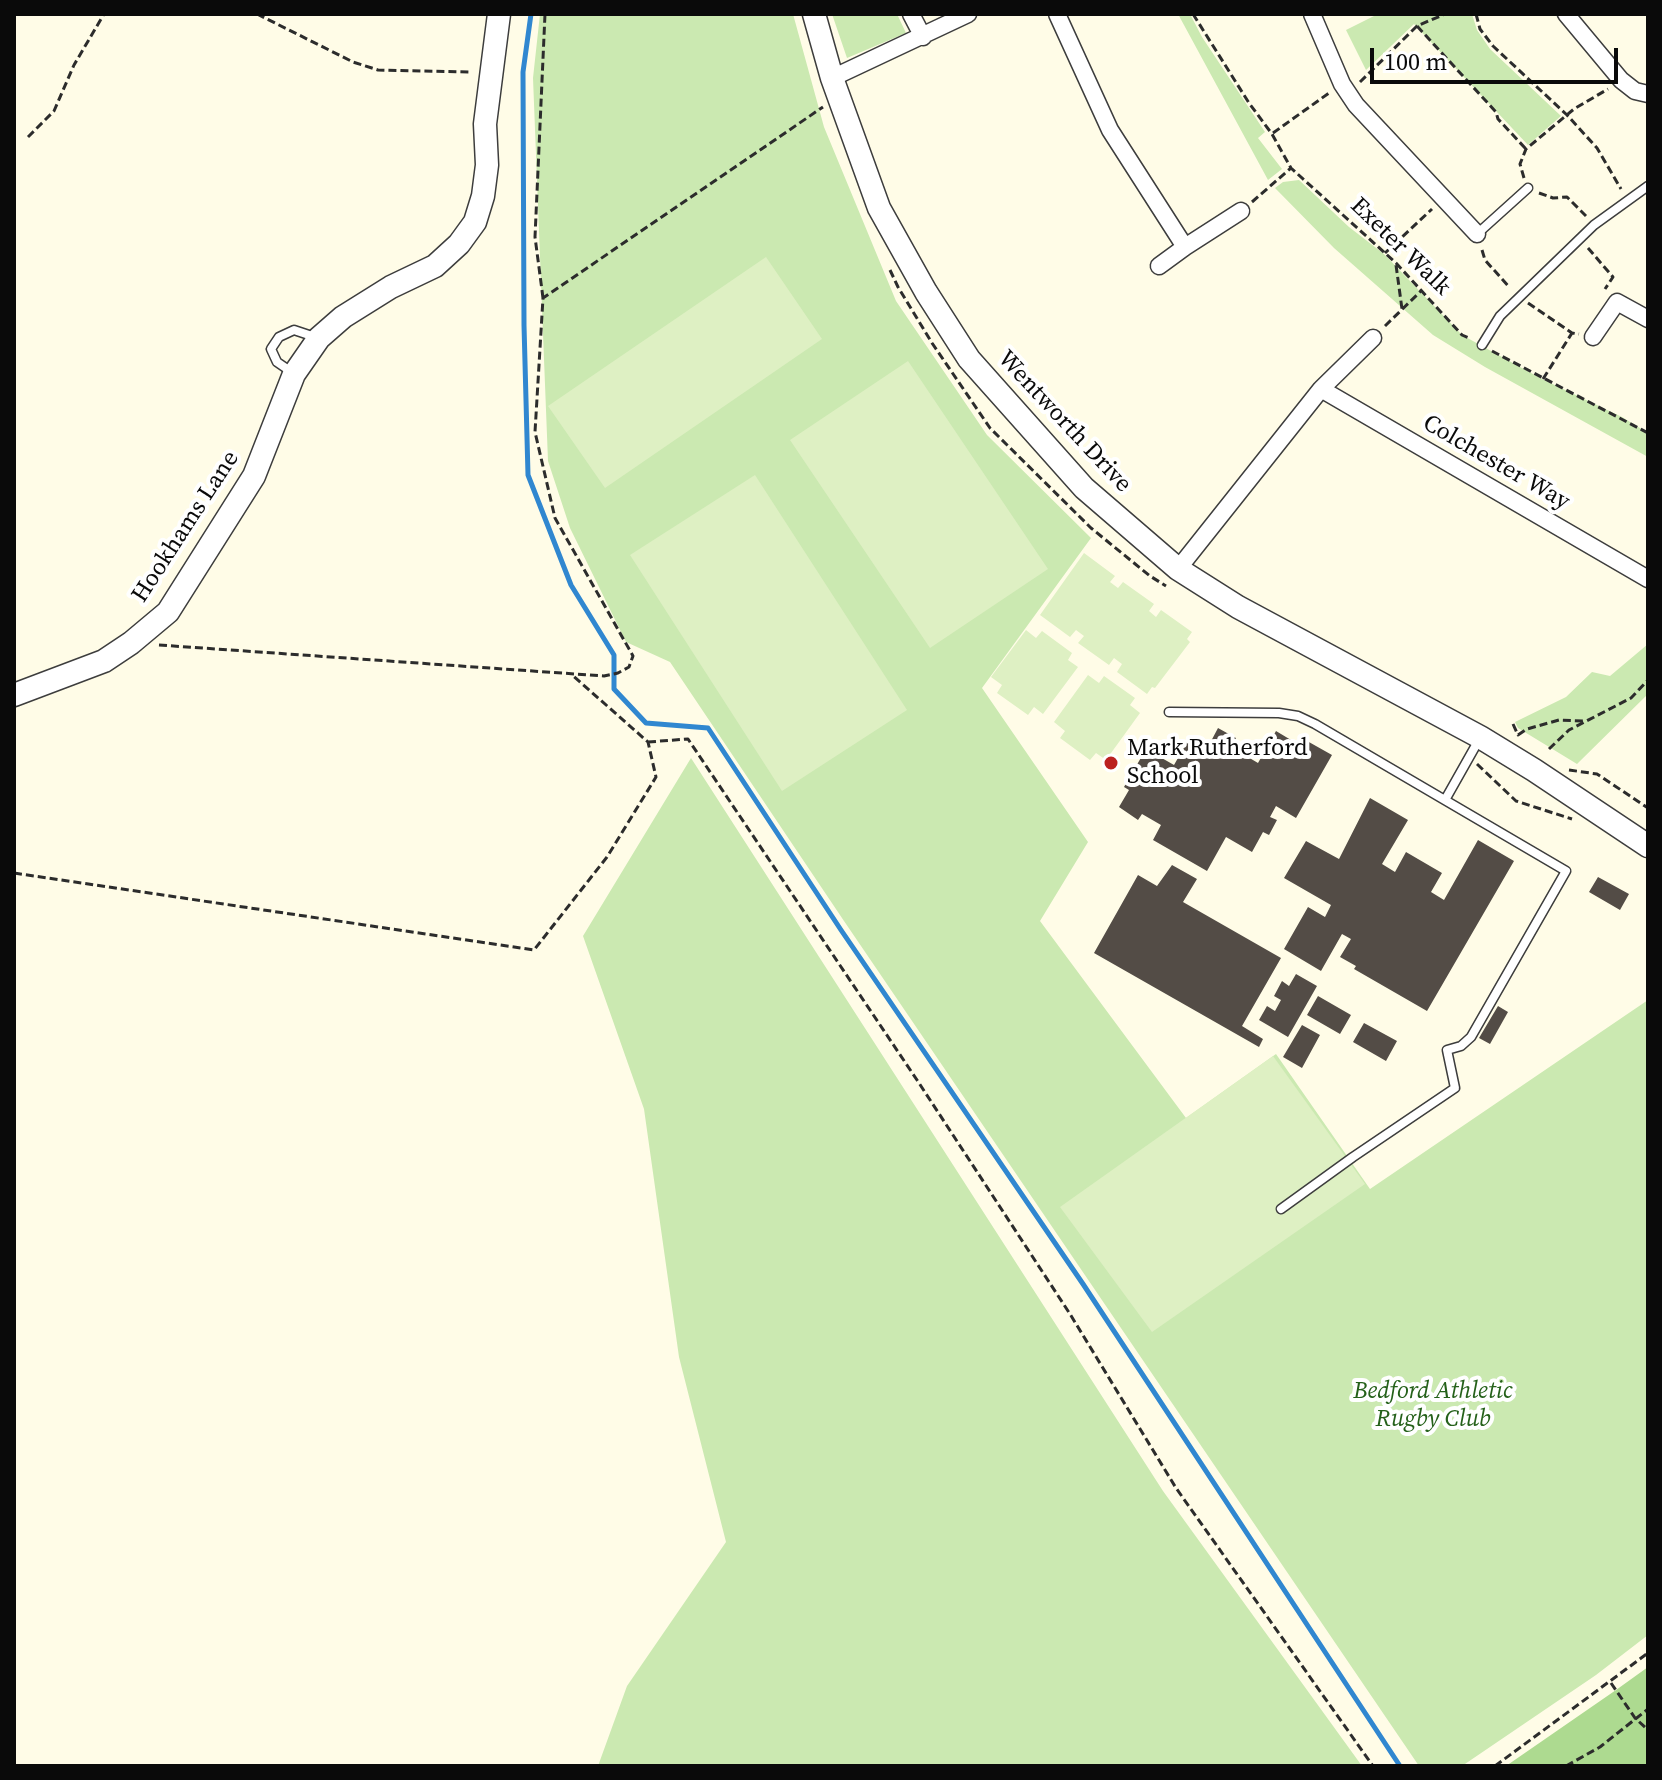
<!DOCTYPE html>
<html>
<head>
<meta charset="utf-8">
<style>
  body { margin:0 }
  #map { position:relative; width:1662px; height:1780px; overflow:hidden; background:#fffce7; font-family:"Source Serif 4",serif }
  canvas { display:block }
  .frame { position:absolute; inset:0; border:16px solid #0a0a0a; pointer-events:none }
  .scale { position:absolute; left:1370px; top:48px; width:248px; height:36px; box-sizing:border-box; border:4px solid #0a0a0a; border-top:0; padding-left:10px; font-size:24px; line-height:28px; white-space:nowrap; color:#0a0a0a; -webkit-text-stroke:6px #fff; paint-order:stroke }
</style>
</head>
<body>
<div id="map">
<canvas width="1662" height="1780"></canvas>
<div class="frame"></div>
<div class="scale">100 m</div>
</div>
<script>
const ctx = document.querySelector('canvas').getContext('2d');
ctx.lineJoin = 'round';
function fillPath(path, color) { ctx.fillStyle = color; ctx.fill(path, 'evenodd'); }
const poly = rows => new Path2D(rows.map(r => 'M' + r).join(''));
function trace(path, color, width, dash) { ctx.strokeStyle = color; ctx.lineWidth = width; ctx.lineCap = dash ? 'butt' : 'round'; ctx.setLineDash(dash || []); ctx.stroke(path); }
function drawText(font, color, halo, rows, align = 'center') {
  ctx.font = font + ' "Source Serif 4",serif'; ctx.lineWidth = 8; ctx.setLineDash([]); ctx.textBaseline = 'middle'; ctx.strokeStyle = halo; ctx.fillStyle = color; for (const [text, x, y, turn = 0] of rows) {
    ctx.save(); ctx.translate(x, y); ctx.rotate((+turn || 0) * Math.PI / 180); ctx.textAlign = isNaN(turn) ? turn : align; if (halo) ctx.strokeText(text, 0, 0); ctx.fillText(text, 0, 0); ctx.restore();
  }
}
fillPath(poly([
  [540,14,793,14,824,127,896,301,987,435,1091,538,982,688,1088,842,1040,921,1186,1118,1276,1054,1370,1189,1648,1000,1648,1635,1596,1675,1462,1766,1419,1766,844,921,670,662,626,642,570,528,548,461,533,78],
  [832,14,897,14,906,33,847,58],
  [1178,14,1190,14,1202,37,1265,132,1258,138,1282,169,1268,180],
  [1378,14,1472,14,1477,30,1490,49,1561,116,1528,145,1414,24,1366,70,1346,30],
  [1299,180,1349,227,1384,254,1462,335,1542,379,1622,417,1648,433,1648,457,1485,367,1433,335,1334,248,1275,188,1283,182],
  [1648,644,1648,694,1577,764,1518,728,1515,722,1566,697,1592,672,1610,676],
  [691,758,1163,1491,1362,1766,598,1766,627,1686,726,1542,679,1357,644,1109,583,936]
]), '#cbe9b1');
fillPath(poly([
  [1648,1667,1648,1766,1506,1766,1616,1690]
]), '#adda90');
fillPath(poly([
  [766,257,822,339,605,488,548,406],
  [908,361,1048,569,930,648,790,440],
  [755,475,907,710,782,791,630,555],
  [1084,553,1115,576,1110,582,1118,588,1123,582,1154,604,1149,611,1156,617,1161,610,1192,632,1187,639,1190,642,1155,688,1152,687,1147,694,1117,672,1122,664,1114,658,1109,665,1078,643,1084,636,1076,630,1070,637,1040,615],
  [1026,630,1036,638,1042,631,1072,653,1068,660,1078,667,1043,714,1034,707,1028,715,997,693,1002,685,991,677],
  [1088,675,1099,683,1104,676,1135,698,1130,705,1140,713,1106,760,1096,753,1090,760,1060,738,1065,731,1054,722],
  [1273,1056,1365,1184,1152,1332,1060,1207]
]), '#def0c3');
trace(poly([
  [531,14,523,72,524,325,528,475,571,585,614,655,614,689,646,723,708,728,841,930,1083,1284,1400,1766]
]), '#3087d0', 5);
fillPath(poly([
  [1218,728,1236,738,1231,747,1258,763,1276,731,1296,743,1300,737,1332,755,1296,818,1276,806,1270,817,1277,820,1269,835,1263,832,1252,852,1226,837,1207,871,1153,840,1161,825,1142,814,1138,820,1119,807,1129,790,1124,787,1146,749,1174,765,1191,735,1209,745],
  [1370,798,1408,820,1382,864,1395,872,1406,852,1442,873,1431,892,1444,900,1478,840,1514,861,1427,1011,1354,969,1356,966,1340,957,1351,939,1342,934,1321,971,1284,949,1308,907,1325,917,1331,905,1284,878,1306,841,1339,859],
  [1172,865,1197,879,1183,902,1281,958,1242,1026,1263,1039,1259,1047,1094,953,1138,875,1157,886],
  [1598,877,1629,894,1620,910,1589,892],
  [1296,974,1317,986,1288,1037,1259,1020,1267,1006,1275,1011,1281,1000,1274,996,1282,981,1289,986],
  [1318,996,1351,1015,1340,1034,1307,1015],
  [1498,1006,1508,1012,1490,1044,1479,1038],
  [1364,1023,1397,1041,1386,1061,1353,1042],
  [1302,1025,1320,1035,1302,1068,1283,1057]
]), '#534c46');
const service = poly([
  [1477,234,1528,188],
  [1482,345,1500,316,1594,225,1648,186],
  [293,373,277,362,271,349,279,337,294,330,315,337],
  [1169,712,1279,713,1298,716,1315,724,1566,871,1471,1037,1461,1046,1447,1050,1455,1088,1353,1157,1281,1209],
  [1445,800,1480,738]
]);
const minor = poly([
  [911,14,923,37],
  [1057,14,1110,130,1185,247,1241,211],
  [1312,14,1342,84,1356,105,1477,234],
  [1566,14,1621,80,1635,91,1648,94],
  [832,78,968,14],
  [1159,266,1185,247],
  [1593,337,1617,302,1648,319],
  [1321,389,1373,338],
  [1178,569,1321,389,1648,579]
]);
const tertiary = poly([
  [814,14,832,78,879,208,926,292,969,359,1084,488,1178,569,1238,607,1480,737,1534,770,1648,846],
  [14,695,104,661,131,643,168,612,254,476,294,374,319,338,343,317,391,287,435,266,459,244,475,222,483,196,487,165,485,124,499,14]
]);
trace(service, '#3d3d3d', 11);
trace(minor, '#3d3d3d', 19);
trace(tertiary, '#3d3d3d', 25);
trace(poly([
  [257,14,353,62,378,70,471,72],
  [1193,14,1249,103,1272,134,1291,168,1396,263,1462,335,1471,339],
  [1476,14,1480,29,1493,46,1567,115,1597,148,1621,189],
  [1417,26,1496,112,1498,119,1526,149],
  [1360,82,1417,26,1445,14],
  [1273,133,1329,93],
  [28,137,54,111,74,65,104,14],
  [1524,178,1520,164,1526,149,1574,109,1608,89],
  [1539,193,1553,198,1567,197,1586,216],
  [1252,202,1291,168],
  [1588,248,1613,277,1605,289],
  [1482,250,1485,260,1510,288],
  [1385,253,1432,209],
  [1396,265,1402,309],
  [890,270,898,287,932,343,990,428,1091,528,1150,576,1166,586],
  [543,298,535,237,545,14],
  [1528,303,1572,333,1579,334],
  [1385,326,1422,290],
  [1492,351,1648,433],
  [1543,379,1572,333],
  [159,645,604,676,618,673,629,667,633,656,555,518,535,432,543,298,823,107],
  [1513,724,1518,735,1527,729,1559,720,1583,721],
  [648,742,688,739,917,1080,1070,1314,1176,1488,1373,1766],
  [1549,749,1569,730,1631,698,1648,680],
  [1477,764,1516,801,1572,819],
  [1569,770,1597,774,1648,808],
  [14,873,534,950,607,857,656,777,648,742,571,674],
  [1611,1683,1635,1718,1648,1730],
  [1495,1766,1648,1653],
  [1566,1766,1600,1747,1648,1709]
]), '#2c2c2c', 3, [8, 4]);
trace(service, '#fff', 8);
trace(minor, '#fff', 16);
trace(tertiary, '#fff', 22);
for (const [x, y, r, color] of [
  [1111,763,8,"#bb2120"]
]) { const dot = new Path2D(); dot.arc(x, y, r, 0, 2 * Math.PI); ctx.fillStyle = color; ctx.fill(dot); trace(dot, '#fff', 3); }
drawText('24px', '#0a0a0a', '#fff', [
  ["Exeter Walk",1400,247,44],
  ["Wentworth Drive",1064,422,47],
  ["Colchester Way",1496,463,30],
  ["Hookhams Lane",186,527,-57]
]);
drawText('24px', '#0a0a0a', '#fff', [
  ["Mark Rutherford",1127,749],
  ["School",1127,777]
], 'left');
drawText('italic 24px', '#25611a', '#fff', [
  ["Bedford Athletic",1433,1392],
  ["Rugby Club",1433,1420]
]);
</script>
</body>
</html>
